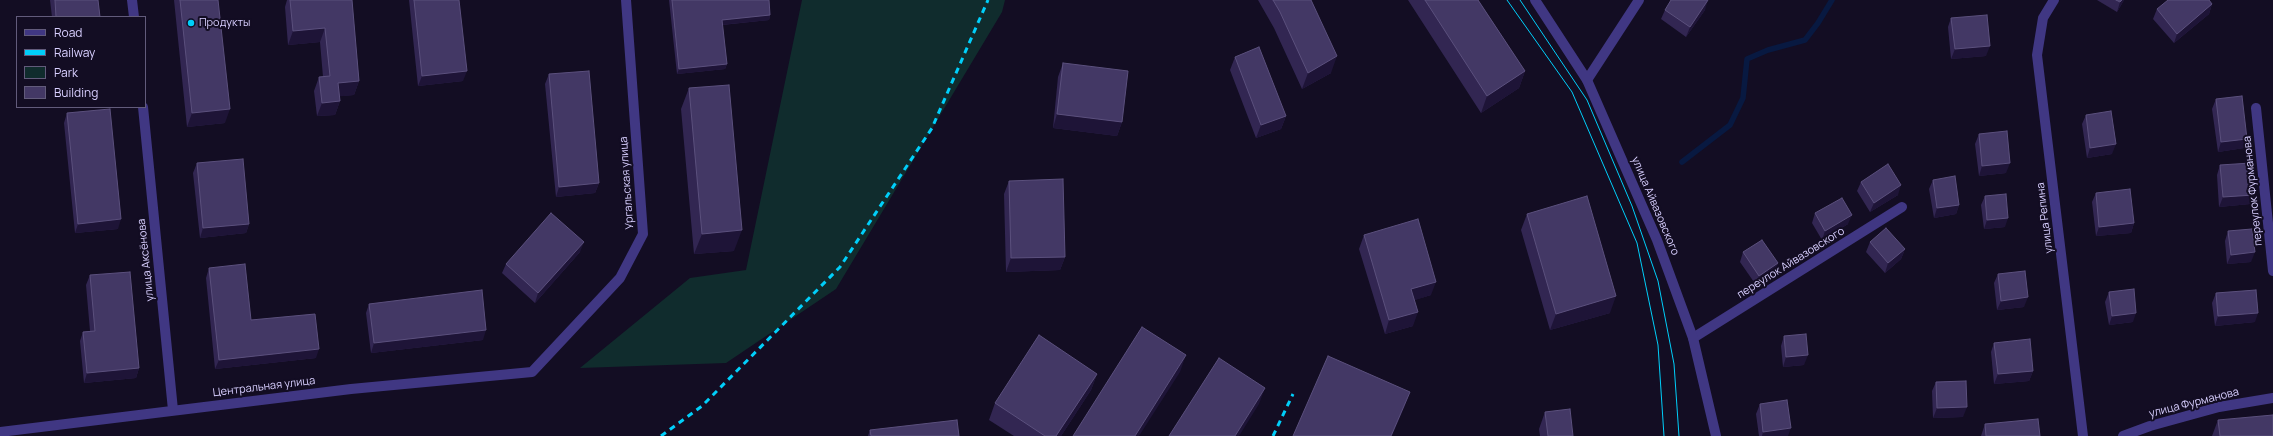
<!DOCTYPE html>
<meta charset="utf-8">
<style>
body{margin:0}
#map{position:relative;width:2273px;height:436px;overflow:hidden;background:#130d23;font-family:Manrope,sans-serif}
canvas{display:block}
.legend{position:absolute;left:16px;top:16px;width:130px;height:92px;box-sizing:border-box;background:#130d23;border:1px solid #625b7b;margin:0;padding:5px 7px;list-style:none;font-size:12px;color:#d8cfff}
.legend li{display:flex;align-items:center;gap:8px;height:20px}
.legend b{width:20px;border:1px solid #625b7b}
</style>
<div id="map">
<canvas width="2273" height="436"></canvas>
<ul class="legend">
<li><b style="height:5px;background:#403783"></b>Road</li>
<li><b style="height:5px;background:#00cffa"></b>Railway</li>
<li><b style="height:11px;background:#102c2d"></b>Park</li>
<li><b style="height:11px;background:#433865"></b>Building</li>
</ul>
</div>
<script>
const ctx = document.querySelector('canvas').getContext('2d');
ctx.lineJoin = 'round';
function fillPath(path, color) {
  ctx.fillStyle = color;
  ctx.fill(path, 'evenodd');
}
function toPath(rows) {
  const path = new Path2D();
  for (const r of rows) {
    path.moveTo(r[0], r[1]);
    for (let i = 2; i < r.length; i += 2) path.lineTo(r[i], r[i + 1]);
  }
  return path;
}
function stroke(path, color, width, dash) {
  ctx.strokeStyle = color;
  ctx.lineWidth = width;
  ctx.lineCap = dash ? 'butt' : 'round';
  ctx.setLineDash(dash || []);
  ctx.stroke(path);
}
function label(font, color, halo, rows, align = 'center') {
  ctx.font = font + ' Manrope,sans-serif';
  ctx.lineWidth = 4;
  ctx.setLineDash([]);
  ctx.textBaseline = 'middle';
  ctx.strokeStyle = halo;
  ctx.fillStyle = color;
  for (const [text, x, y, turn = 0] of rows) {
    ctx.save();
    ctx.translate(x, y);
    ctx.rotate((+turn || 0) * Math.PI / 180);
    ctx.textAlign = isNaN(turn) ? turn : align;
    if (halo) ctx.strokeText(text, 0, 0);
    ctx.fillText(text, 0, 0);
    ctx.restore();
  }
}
fillPath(toPath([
 [802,0,1005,0,1002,12,836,289,726,363,580,368,690,278,746,270]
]), '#102c2d');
stroke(toPath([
 [1682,162,1730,125,1743,98,1747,59,1768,50,1805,40,1818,23,1832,0]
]), '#081941', 5.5);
stroke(toPath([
 [132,0,134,17],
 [2054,0,2043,18,2037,55,2083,436],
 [1587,80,1639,0],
 [143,107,173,410],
 [2256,108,2273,271],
 [1693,338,1902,207],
 [0,432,351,389,532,372,620,278,643,234,626,0],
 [2123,436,2150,426,2219,407,2273,398]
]), '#403783', 10);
stroke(toPath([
 [1535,0,1587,80,1657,240,1693,338,1716,436]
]), '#403783', 10);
stroke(toPath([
 [1507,0,1572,92,1637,243,1658,345,1664,436],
 [1520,0,1587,100,1632,206,1658,281,1674,364,1679,436]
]), '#00cffa', 1);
stroke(toPath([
 [661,436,702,406,840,267,932,128,988,0],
 [1273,436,1293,394]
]), '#00cffa', 3, [6, 5]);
fillPath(toPath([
 [50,0,98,0,100,17,52,17],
 [174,0,218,0,225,123,187,127],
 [287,0,352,0,359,81,354,95,340,96,340,101,335,115,317,116,314,91,319,77,323,77,320,42,288,45,285,7],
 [409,0,459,0,463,81,418,86],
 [669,0,769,0,770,15,769,20,722,25,727,64,725,69,677,74],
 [1258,0,1311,0,1331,73,1302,89,1274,28],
 [1408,0,1478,0,1525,71,1519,88,1481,113],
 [2097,0,2124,0,2117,12],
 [2212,4,2209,14,2174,43,2153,19,2157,9],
 [1665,10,1705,10,1686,37,1661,19],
 [1951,18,1986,56,1951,59,1948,27],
 [1235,57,1286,116,1281,129,1256,138,1230,70],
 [1063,63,1122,122,1117,136,1053,128,1058,77],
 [549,74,599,183,595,193,556,197,545,84],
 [689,88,734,251,694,254,681,109],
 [2216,99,2244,148,2218,152,2212,109],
 [67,113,118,229,75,233,64,123],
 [2086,115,2112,154,2087,158,2082,124],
 [1979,134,2006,173,1979,176,1975,144],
 [197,163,249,224,246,233,200,238,193,173],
 [2220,165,2254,195,2250,204,2219,207,2217,175],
 [1933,180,1959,205,1956,214,1934,218,1929,189],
 [1009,181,1065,257,1060,270,1006,272,1004,194],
 [1861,182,1898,195,1870,212,1857,191],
 [2096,193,2134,223,2131,233,2096,236,2092,202],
 [1985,196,2005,227,1984,229,1981,205],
 [1815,213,1848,224,1822,240,1812,223],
 [1527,214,1610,313,1550,330,1521,230],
 [2228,231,2251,262,2227,264,2225,241],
 [1364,235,1431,295,1414,300,1413,326,1385,334,1359,249],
 [1870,242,1905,249,1901,259,1885,273,1866,252],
 [580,252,535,303,502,273,506,264],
 [1743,252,1778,263,1774,273,1756,285,1740,262],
 [209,268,251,320,316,358,215,369,206,278],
 [1998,274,2024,307,1997,310,1994,283],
 [90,275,139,368,136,378,84,383,80,341,83,332,90,331,86,285],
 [2109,292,2133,322,2109,325,2105,302],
 [2216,293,2255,322,2215,326,2212,303],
 [369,304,483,340,371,353,366,313],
 [1784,336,1804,365,1783,367,1781,346],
 [1994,343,2033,371,2029,381,1994,384,1991,352],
 [1097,374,1091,390,1061,436,1014,436,989,420,995,403],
 [1936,382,1963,417,1933,418,1932,391],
 [1760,404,1788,436,1759,436,1756,414],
 [1545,412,1573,436,1540,436,1539,429],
 [2218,420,2273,436,2212,436],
 [1985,424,2040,436,1981,436],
 [870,430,959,436,868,436]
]), '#322652');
fillPath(toPath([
 [1708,0,1705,10,1686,37,1690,27],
 [2122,0,2124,0,2117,12,2120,2],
 [2212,4,2209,14,2174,43,2177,34],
 [770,15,769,20,720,25,722,20],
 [325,28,320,42,288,45,293,31],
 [1990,46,1986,56,1951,59,1955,49],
 [1337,56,1331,73,1302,89,1308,73],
 [727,64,725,69,677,74,679,69],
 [467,71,463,81,418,86,422,76],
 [1525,71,1519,88,1481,113,1487,96],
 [359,81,354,95,333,97,338,83],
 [340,101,335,115,317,116,322,103],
 [230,109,225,123,187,127,192,113],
 [1057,114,1122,122,1117,136,1053,128],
 [1286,116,1281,129,1256,138,1261,125],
 [2247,139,2244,148,2218,152,2221,142],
 [2116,144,2112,154,2087,158,2090,148],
 [2010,163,2006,173,1979,176,1982,166],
 [599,183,595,193,556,197,559,187],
 [1901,185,1898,195,1870,212,1874,203],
 [2254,195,2250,204,2219,207,2223,197],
 [1959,205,1956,214,1934,218,1937,208],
 [1852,215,1848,224,1822,240,1825,231],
 [2008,218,2005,227,1984,229,1987,220],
 [121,219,118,229,75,233,78,224],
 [2134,223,2131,233,2096,236,2099,227],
 [249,224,246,233,200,238,203,228],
 [742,230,734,251,694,254,702,234],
 [584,242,580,252,535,303,538,293],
 [1905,249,1901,259,1885,273,1888,263],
 [2255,252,2251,262,2227,264,2231,255],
 [1065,257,1060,270,1006,272,1011,258],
 [1778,263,1774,273,1756,285,1759,276],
 [1436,282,1431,295,1406,303,1411,289],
 [1616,296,1610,313,1550,330,1556,314],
 [2028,297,2024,307,1997,310,2001,301],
 [1418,312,1413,326,1385,334,1389,320],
 [2136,313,2133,322,2109,325,2112,316],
 [2258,313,2255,322,2215,326,2218,316],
 [486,330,483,340,371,353,374,343],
 [319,349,316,358,215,369,219,360],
 [1186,355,1180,372,1139,436,1135,436],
 [1808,355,1804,365,1783,367,1786,357],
 [139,368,136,378,84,383,87,373],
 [2033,371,2029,381,1994,384,1998,374],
 [1097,374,1091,390,1061,436,1056,436],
 [1265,388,1259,404,1239,436,1235,436],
 [1410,392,1404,408,1392,436,1391,436],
 [1967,407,1963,417,1933,418,1937,408],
 [1791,428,1788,436,1762,436,1763,432]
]), '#1e1437');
const building = toPath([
 [55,0,98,0,100,17,56,17,55,0],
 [180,0,218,0,230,109,192,113,180,0],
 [290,0,352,0,359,81,338,83,340,101,322,103,319,77,330,76,325,28,293,31,290,0],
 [414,0,459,0,467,71,422,76,414,0],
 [672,0,769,0,770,15,722,20,727,64,679,69,672,0],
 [1273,0,1311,0,1337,56,1308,73,1280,12,1273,0],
 [1425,0,1478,0,1525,71,1487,96,1425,0],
 [1671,0,1708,0,1690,27,1665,10,1671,0],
 [2116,0,2122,0,2120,2,2116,0],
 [2168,0,2209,0,2212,4,2177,34,2157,9,2168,0],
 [1987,15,1990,46,1955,49,1951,18,1987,15],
 [1259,47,1286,116,1261,125,1235,57,1259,47],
 [1063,63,1128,71,1122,122,1057,114,1063,63],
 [589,71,599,183,559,187,549,74,589,71],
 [729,85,742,230,702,234,689,88,729,85],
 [2242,96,2247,139,2221,142,2216,99,2242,96],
 [110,109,121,219,78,224,67,113,110,109],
 [2111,111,2116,144,2090,148,2086,115,2111,111],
 [2007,131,2010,163,1982,166,1979,134,2007,131],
 [243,159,249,224,203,228,197,163,243,159],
 [2251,163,2254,195,2223,197,2220,165,2251,163],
 [1888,164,1901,185,1874,203,1861,182,1888,164],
 [1955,176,1959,205,1937,208,1933,180,1955,176],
 [1063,179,1065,257,1011,258,1009,181,1063,179],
 [2130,189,2134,223,2099,227,2096,193,2130,189],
 [2006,194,2008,218,1987,220,1985,196,2006,194],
 [1587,196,1616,296,1556,314,1527,214,1587,196],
 [1842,198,1852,215,1825,231,1815,213,1842,198],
 [551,213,584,242,538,293,506,264,551,213],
 [1418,219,1436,282,1411,289,1418,312,1389,320,1364,235,1418,219],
 [1886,228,1905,249,1888,263,1870,242,1886,228],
 [2252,229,2255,252,2231,255,2228,231,2252,229],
 [1762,240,1778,263,1759,276,1743,252,1762,240],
 [245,264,251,320,315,314,319,349,219,360,209,268,245,264],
 [2025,271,2028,297,2001,301,1998,274,2025,271],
 [130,272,139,368,87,373,83,332,95,331,90,275,130,272],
 [2134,289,2136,313,2112,316,2109,292,2134,289],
 [482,290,486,330,374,343,369,304,482,290],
 [2256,290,2258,313,2218,316,2216,293,2256,290],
 [1142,327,1186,355,1135,436,1073,436,1142,327],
 [1806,334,1808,355,1786,357,1784,336,1806,334],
 [1039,335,1097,374,1056,436,1045,436,995,403,1039,335],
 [2030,339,2033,371,1998,374,1994,343,2030,339],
 [1328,356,1410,392,1391,436,1293,436,1328,356],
 [1219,358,1265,388,1235,436,1169,436,1219,358],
 [1966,381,1967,407,1937,408,1936,382,1966,381],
 [1787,400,1791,428,1763,432,1760,404,1787,400],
 [1570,409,1573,436,1548,436,1545,412,1570,409],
 [2273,415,2273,436,2220,436,2218,420,2273,415],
 [2038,419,2040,436,1986,436,1985,424,2038,419],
 [957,420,959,436,871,436,870,430,957,420]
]);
fillPath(building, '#433865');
stroke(building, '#5b507d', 1);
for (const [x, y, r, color] of [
 [191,23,4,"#00cffa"]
]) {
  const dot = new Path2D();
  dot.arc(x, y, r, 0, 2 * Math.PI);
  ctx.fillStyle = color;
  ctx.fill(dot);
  stroke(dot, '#130d23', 1.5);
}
label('11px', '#d8cfff', '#130d23', [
 ["Продукты",199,23]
], 'left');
label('11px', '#d8cfff', '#130d23', [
 ["Ургальская улица",627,183,-94],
 ["переулок Фурманова",2253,191,-96],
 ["улица Айвазовского",1655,206,67],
 ["улица Репина",2045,218,-97],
 ["улица Аксёнова",146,260,-96],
 ["переулок Айвазовского",1791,263,-32],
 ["Центральная улица",264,387,-7],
 ["улица Фурманова",2194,403,-14]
]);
</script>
